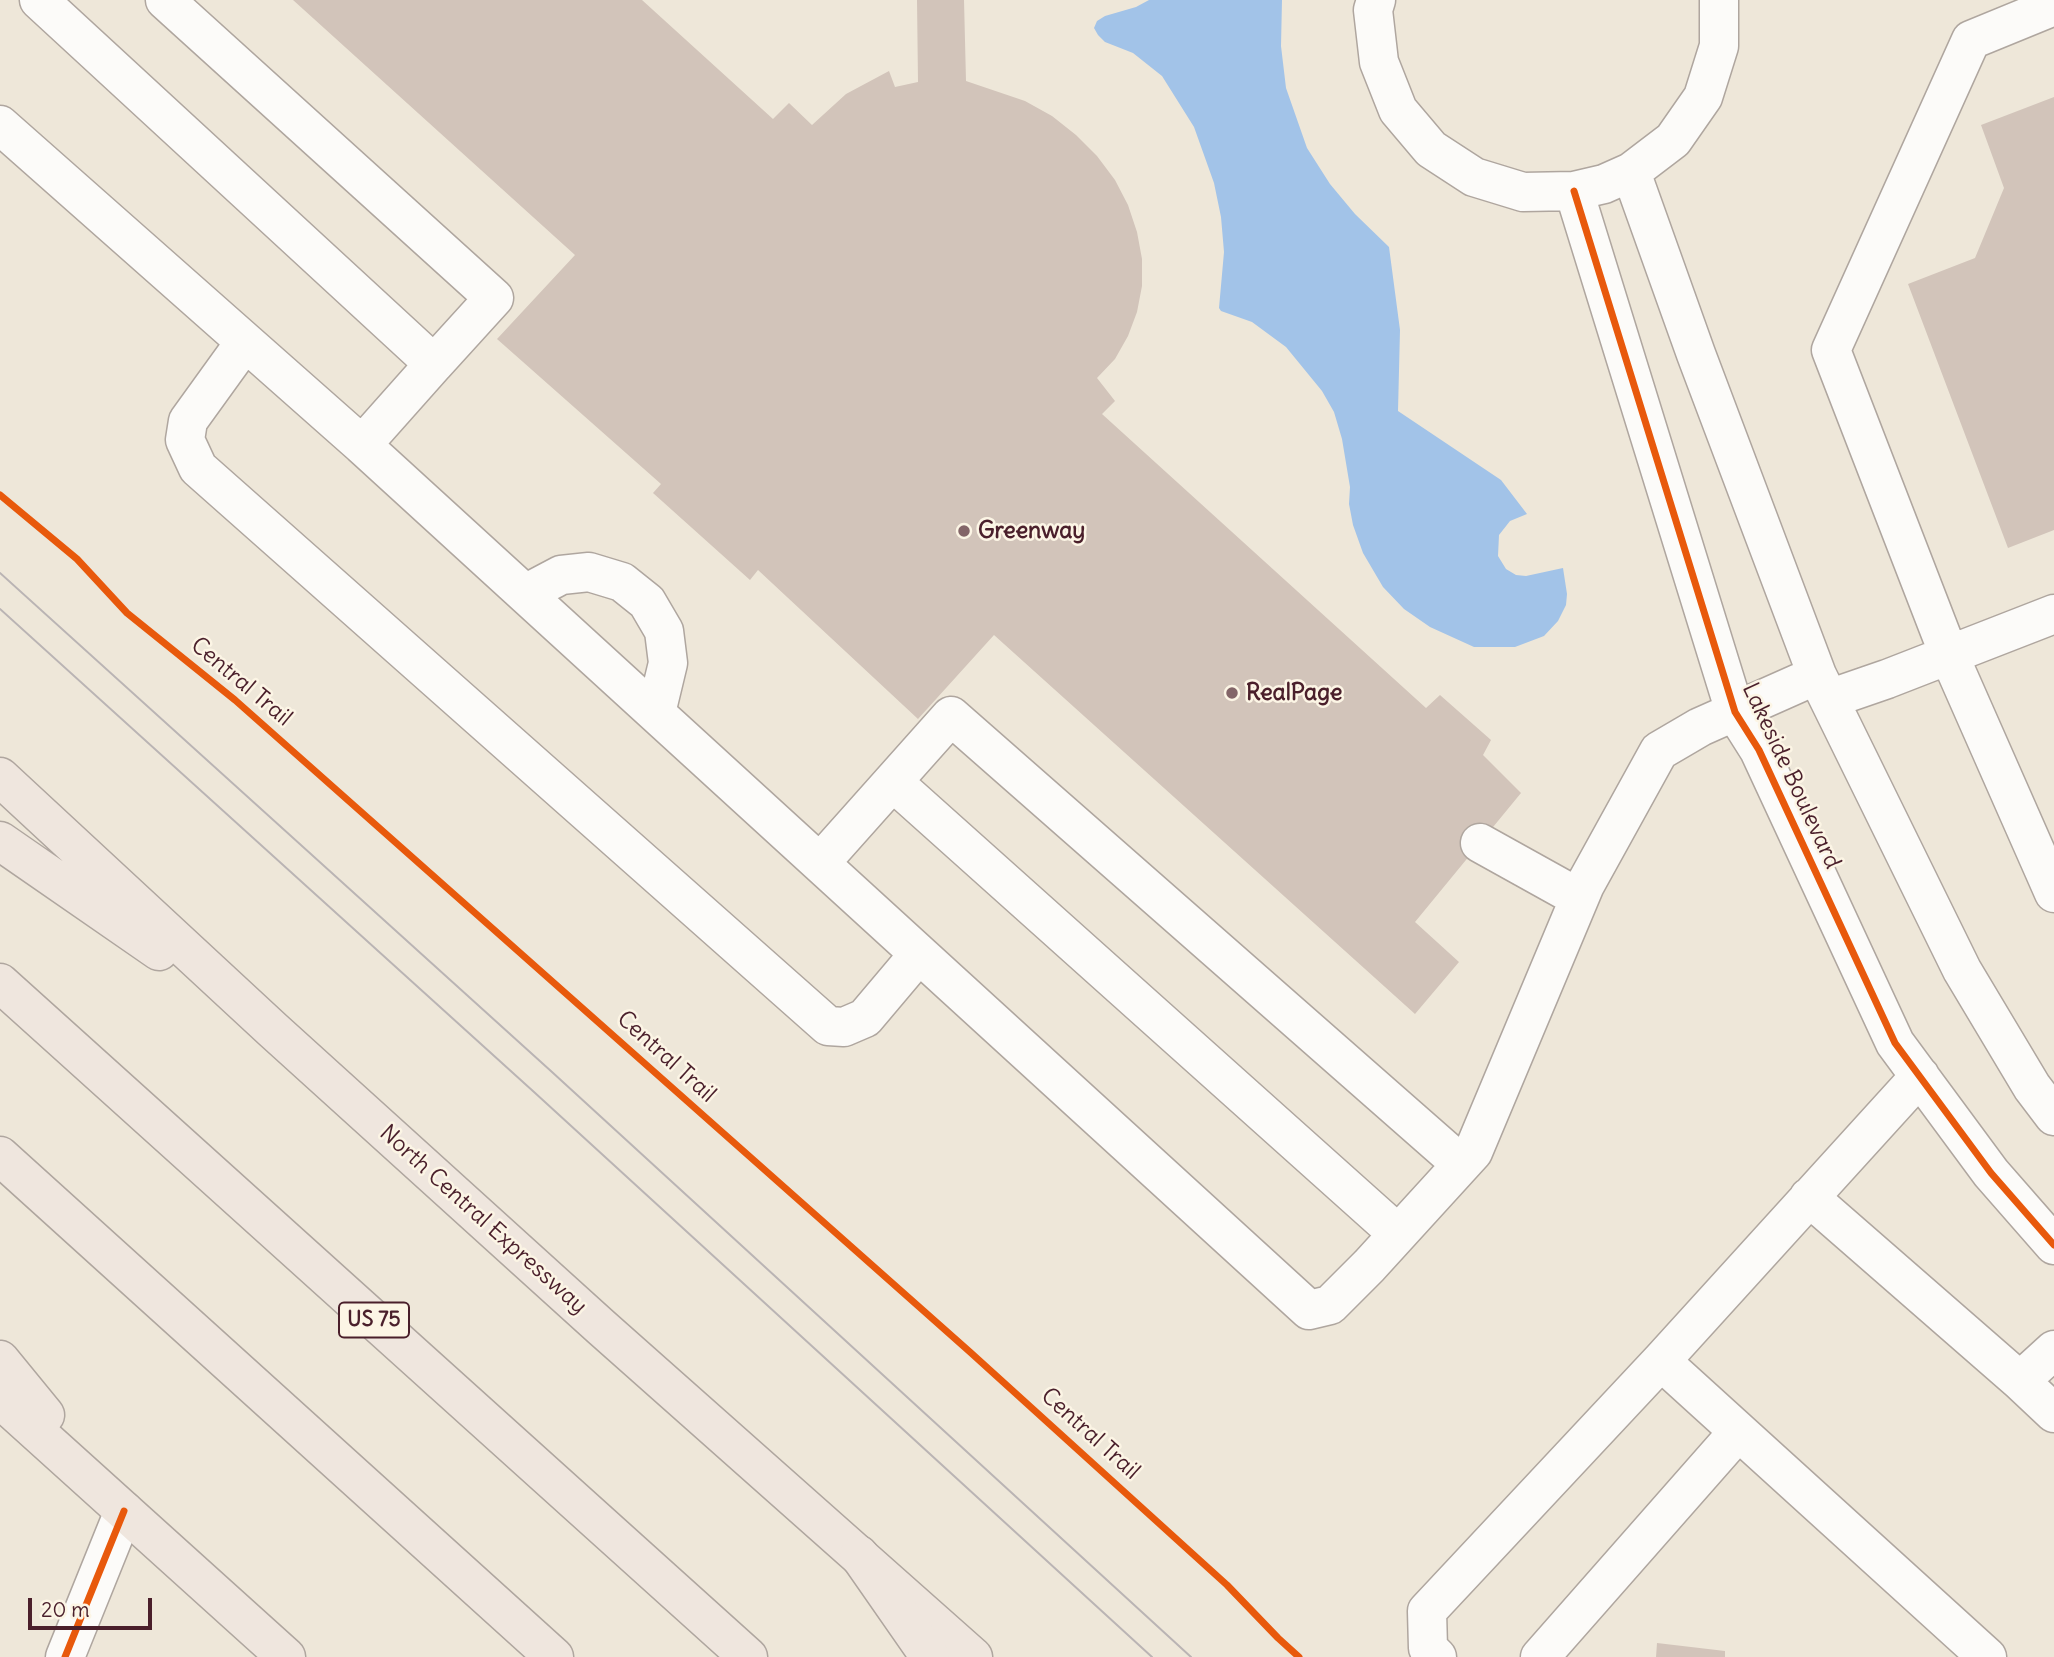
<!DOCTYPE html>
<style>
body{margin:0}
#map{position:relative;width:2054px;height:1657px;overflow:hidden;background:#eee7d9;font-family:Delius,sans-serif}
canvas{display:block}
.scale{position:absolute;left:28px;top:1598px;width:124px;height:32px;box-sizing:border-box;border:4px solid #4a1f2b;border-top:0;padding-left:9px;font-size:21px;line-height:24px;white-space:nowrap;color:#4a1f2b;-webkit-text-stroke:5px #fcf5e5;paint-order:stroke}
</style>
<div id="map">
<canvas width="2054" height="1657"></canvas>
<div class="scale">20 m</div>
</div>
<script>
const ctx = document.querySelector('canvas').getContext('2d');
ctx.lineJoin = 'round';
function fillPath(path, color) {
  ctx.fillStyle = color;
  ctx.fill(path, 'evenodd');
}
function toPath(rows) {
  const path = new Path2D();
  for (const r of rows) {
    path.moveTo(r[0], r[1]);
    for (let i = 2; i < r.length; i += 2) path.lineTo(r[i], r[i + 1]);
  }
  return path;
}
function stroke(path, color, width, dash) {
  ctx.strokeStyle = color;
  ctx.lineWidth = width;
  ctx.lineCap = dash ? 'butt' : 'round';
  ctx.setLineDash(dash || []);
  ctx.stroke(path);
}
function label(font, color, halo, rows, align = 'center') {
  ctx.font = font + ' Delius,sans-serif';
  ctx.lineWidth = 5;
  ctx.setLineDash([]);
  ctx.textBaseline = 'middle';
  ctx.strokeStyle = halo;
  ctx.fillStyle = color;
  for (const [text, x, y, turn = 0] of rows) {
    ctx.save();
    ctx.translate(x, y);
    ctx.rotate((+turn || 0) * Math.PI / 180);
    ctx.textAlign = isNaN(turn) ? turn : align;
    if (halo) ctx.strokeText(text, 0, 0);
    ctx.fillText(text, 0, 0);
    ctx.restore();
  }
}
fillPath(toPath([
 [1149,0,1282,0,1281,46,1286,88,1307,148,1330,184,1355,214,1389,247,1400,330,1398,411,1501,480,1527,514,1510,521,1499,535,1498,556,1506,569,1516,575,1526,576,1563,568,1567,594,1566,605,1558,621,1544,636,1515,647,1474,647,1430,627,1404,609,1383,587,1363,553,1353,525,1349,504,1350,487,1342,439,1334,412,1322,391,1286,347,1252,322,1221,311,1219,308,1224,252,1221,217,1214,183,1194,127,1162,76,1133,53,1105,42,1098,35,1094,28,1097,21,1105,16,1136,7]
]), '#a2c3e8');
fillPath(toPath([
 [293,0,642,0,773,119,789,103,812,125,846,94,889,71,895,87,918,82,917,0,964,0,966,81,1025,101,1052,116,1076,135,1097,156,1115,180,1128,205,1137,232,1142,259,1142,286,1137,312,1128,336,1115,359,1097,378,1115,401,1102,414,1426,708,1440,695,1491,740,1483,755,1521,793,1415,922,1459,962,1415,1014,994,635,918,719,758,570,750,580,653,493,661,484,497,339,575,255],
 [2054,97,2054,530,2008,548,1908,284,1975,258,2004,188,1981,125],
 [1657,1643,1725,1651,1725,1657,1656,1657]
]), '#d2c4ba');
const minor = toPath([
 [39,0,434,364,362,445,1309,1310,1330,1305,1369,1266,1473,1152,1585,885,1659,751,1700,727,1817,675],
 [165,0,494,298,434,364],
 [1376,0,1373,10,1379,62,1398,110,1431,149,1474,177,1523,192,1574,191,1604,184,1631,172,1673,140,1703,97,1719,46,1719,0],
 [2054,6,1971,40,1831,350,1949,655,2054,893],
 [0,125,362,445],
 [1631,172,1696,354,1817,675,1962,970,2032,1087,2054,1116],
 [1574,191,1735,712,1759,750,1895,1043,1991,1173,2054,1245],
 [245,342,188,421,185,440,198,468,828,1026,844,1027,865,1018,919,954],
 [525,594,561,575,589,572,622,582,647,602,664,631,668,663,656,713],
 [1829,699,1887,679,2054,614],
 [893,782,1398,1234],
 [1480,843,1579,898],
 [820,863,951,716,1461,1164],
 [1920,1076,1661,1361,1987,1657],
 [1809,1197,2020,1381],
 [2054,1350,2020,1381,2054,1413],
 [65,1657,124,1511],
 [1437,1657,1428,1648,1427,1611,1661,1361],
 [1540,1657,1738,1432]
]);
const major = toPath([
 [0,777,273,1030,601,1327,973,1657],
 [0,841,159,951],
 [0,1360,45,1415],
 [0,1399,286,1657]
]);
const highway = toPath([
 [0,983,748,1657],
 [0,1156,554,1657],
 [859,1555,930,1657]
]);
stroke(minor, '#afa69f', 41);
stroke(major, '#afa69f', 41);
stroke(highway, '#afa69f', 41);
stroke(minor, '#fcfbf9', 38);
stroke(major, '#efe6de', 38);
stroke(highway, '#efe6de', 38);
stroke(toPath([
 [0,573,552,1072,1191,1657],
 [0,609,534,1092,1152,1657]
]), '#bab4b4', 2);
stroke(toPath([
 [1574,191,1735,712,1759,750,1895,1043,1991,1173,2054,1245],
 [0,495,77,559,127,613,235,700,970,1352,1227,1585,1278,1638,1299,1657],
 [65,1657,124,1511]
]), '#e8590c', 7);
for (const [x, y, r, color] of [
 [964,531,7,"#836568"],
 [1232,693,7,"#836568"]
]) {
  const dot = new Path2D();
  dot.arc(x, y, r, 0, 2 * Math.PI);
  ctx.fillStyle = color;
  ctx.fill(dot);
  stroke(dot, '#fcf5e5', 2.5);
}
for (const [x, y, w] of [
 [374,1320,70]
]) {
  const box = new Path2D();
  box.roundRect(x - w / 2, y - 17.5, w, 35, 5);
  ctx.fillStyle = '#fcf5e5';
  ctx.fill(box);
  stroke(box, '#4a1f2b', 2);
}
label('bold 21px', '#4a1f2b', null, [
 ["US 75",374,1320]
]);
label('bold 23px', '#4a1f2b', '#fcf5e5', [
 ["Greenway",978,531],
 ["RealPage",1246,693]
], 'left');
label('23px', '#4a1f2b', '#fcf5e5', [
 ["Central Trail",241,682,40],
 ["Lakeside Boulevard",1791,776,65],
 ["Central Trail",666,1057,42],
 ["North Central Expressway",483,1220,42],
 ["Central Trail",1090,1434,42]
]);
</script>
